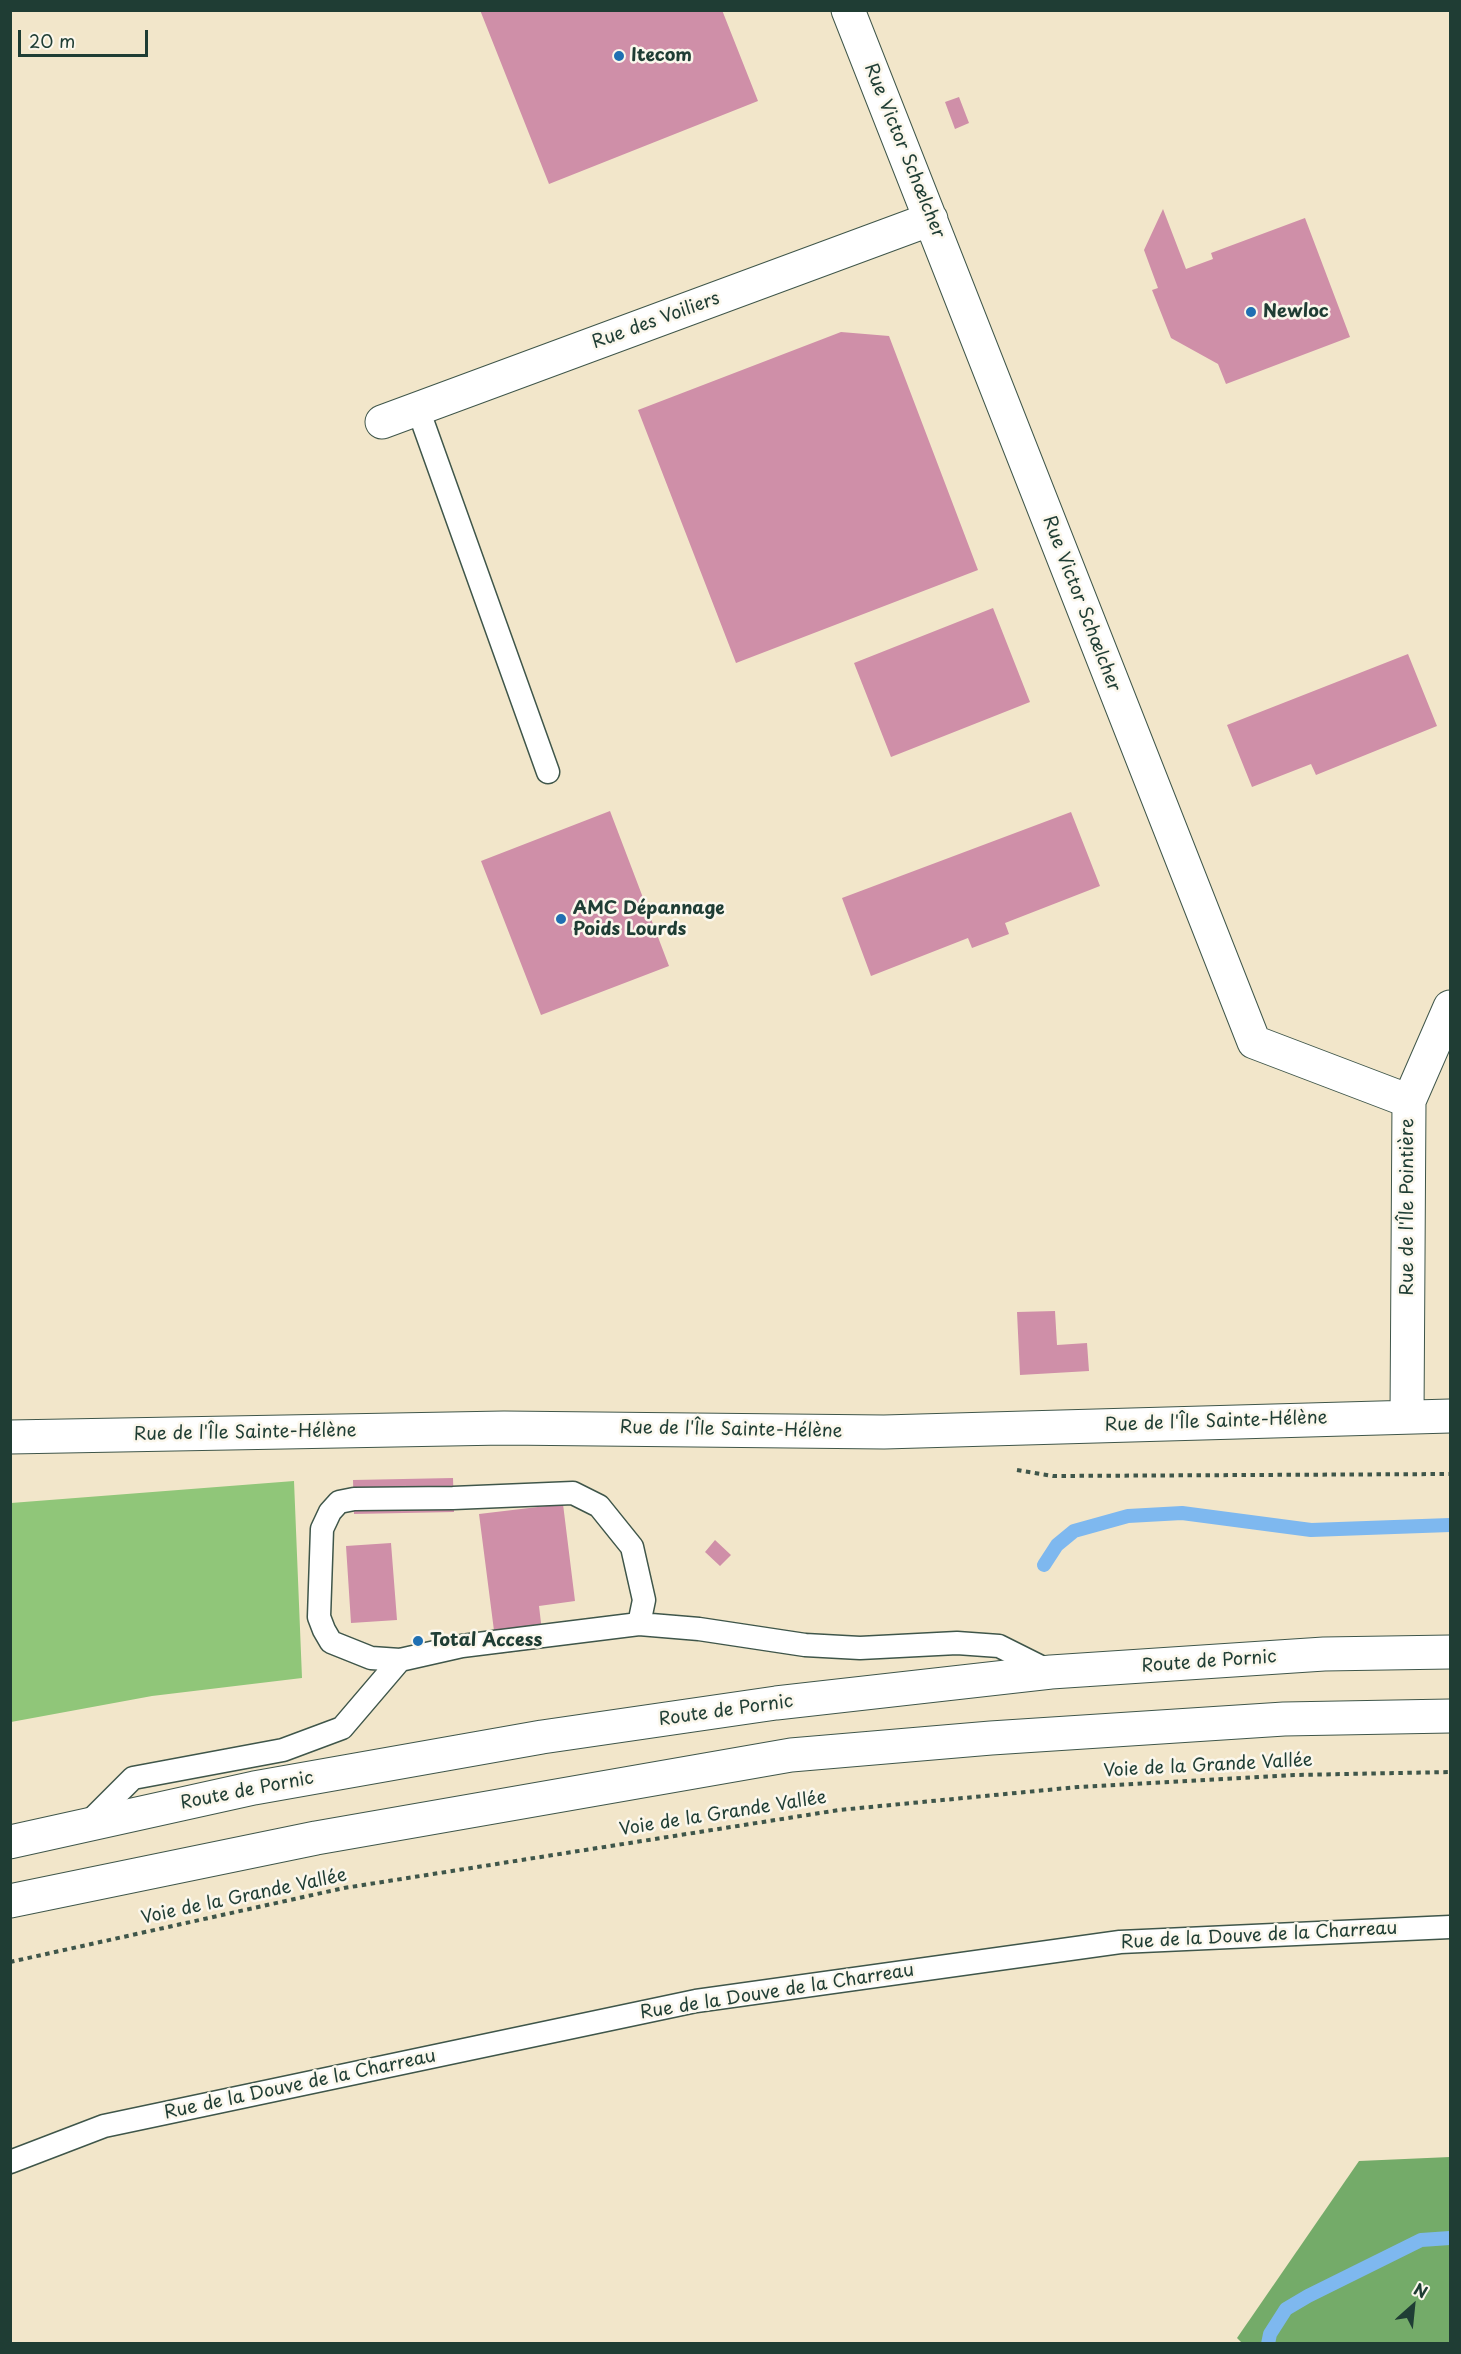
<!DOCTYPE html>
<meta charset="utf-8">
<style>
body{margin:0}
#map{position:relative;width:1461px;height:2354px;overflow:hidden;background:#f2e6ca;font-family:"Playpen Sans",sans-serif}
canvas{display:block}
.frame{position:absolute;inset:0;border:12px solid #1f3d34;pointer-events:none}
.north{position:absolute;left:1383px;top:2276px;width:60px;height:60px;-webkit-text-stroke:4px #fbf7ec;paint-order:stroke;rotate:27deg;font-size:16px;font-weight:700;line-height:24px;text-align:center;color:#1f3d34}
.north::after{content:'';display:block;margin:auto;width:21px;height:27px;background:#1f3d34;clip-path:polygon(50% 0,100% 100%,50% 72%,0 100%)}
.scale{position:absolute;left:18px;top:30px;width:130px;height:27px;box-sizing:border-box;border:3px solid #1f3d34;border-top:0;padding-left:8px;font-size:18px;line-height:21px;white-space:nowrap;color:#1f3d34;-webkit-text-stroke:4px #fbf7ec;paint-order:stroke}
</style>
<div id="map">
<canvas width="1461" height="2354"></canvas>
<div class="frame"></div>
<div class="north">N</div>
<div class="scale">20 m</div>
</div>
<script>
const ctx = document.querySelector('canvas').getContext('2d');
ctx.lineJoin = 'round';
function fillPath(path, color) {
  ctx.fillStyle = color;
  ctx.fill(path, 'evenodd');
}
function toPath(rows) {
  const path = new Path2D();
  for (const r of rows) {
    path.moveTo(r[0], r[1]);
    for (let i = 2; i < r.length; i += 2) path.lineTo(r[i], r[i + 1]);
  }
  return path;
}
function stroke(path, color, width, dash) {
  ctx.strokeStyle = color;
  ctx.lineWidth = width;
  ctx.lineCap = dash ? 'butt' : 'round';
  ctx.setLineDash(dash || []);
  ctx.stroke(path);
}
function label(font, color, halo, rows, align = 'center') {
  ctx.font = font + ' "Playpen Sans",sans-serif';
  ctx.lineWidth = 5;
  ctx.setLineDash([]);
  ctx.textBaseline = 'middle';
  ctx.strokeStyle = halo;
  ctx.fillStyle = color;
  for (const [text, x, y, turn = 0] of rows) {
    ctx.save();
    ctx.translate(x, y);
    ctx.rotate((+turn || 0) * Math.PI / 180);
    ctx.textAlign = isNaN(turn) ? turn : align;
    if (halo) ctx.strokeText(text, 0, 0);
    ctx.fillText(text, 0, 0);
    ctx.restore();
  }
}
fillPath(toPath([
 [294,1481,302,1678,152,1696,11,1722,11,1503]
]), '#90c679');
fillPath(toPath([
 [1450,2157,1450,2343,1243,2344,1237,2338,1359,2161]
]), '#74ab69');
stroke(toPath([
 [1044,1565,1057,1545,1074,1531,1128,1516,1182,1513,1311,1530,1450,1525],
 [1268,2344,1270,2334,1286,2309,1308,2296,1421,2240,1450,2238]
]), '#7eb8ef', 14);
fillPath(toPath([
 [480,10,722,10,758,101,549,184],
 [959,97,969,123,955,129,945,102],
 [1163,209,1186,269,1213,259,1211,253,1305,218,1350,337,1226,384,1218,364,1171,338,1152,290,1158,288,1144,250],
 [841,332,889,336,978,570,736,663,638,410],
 [993,608,1030,702,891,757,854,663],
 [1408,654,1437,726,1316,775,1311,764,1252,787,1227,725],
 [610,811,669,966,541,1015,481,861],
 [1071,812,1100,886,1005,923,1009,934,972,948,968,938,871,976,842,898],
 [1055,1311,1057,1345,1087,1343,1089,1371,1020,1375,1017,1312],
 [453,1478,454,1512,354,1514,353,1480],
 [563,1504,575,1601,539,1606,544,1648,497,1654,479,1514],
 [715,1540,731,1555,720,1566,705,1552],
 [391,1543,397,1620,351,1623,346,1546]
]), '#cf8fa8');
const lane = toPath([
 [418,409,548,772],
 [639,1624,644,1600,632,1547,599,1506,573,1493,453,1498,354,1499,339,1502,330,1512,322,1529,319,1617,324,1630,331,1642,371,1658,400,1660,462,1646,639,1624,699,1629,805,1645,860,1648,957,1643,999,1646,1049,1671],
 [87,1824,133,1778,283,1750,342,1728,400,1660],
 [10,2162,104,2126,696,2001,1120,1942,1450,1927]
]);
const street = toPath([
 [848,10,1254,1042,1409,1101],
 [382,422,931,219],
 [1407,1416,1409,1101,1450,1007],
 [10,1437,504,1428,884,1432,1450,1416]
]);
const highway = toPath([
 [10,1842,254,1788,542,1737,776,1703,1051,1672,1324,1654,1450,1652],
 [10,1901,316,1838,791,1755,991,1738,1284,1719,1450,1716]
]);
stroke(lane, '#3f564a', 25);
stroke(street, '#3f564a', 35);
stroke(highway, '#3f564a', 35);
stroke(toPath([
 [1017,1470,1053,1476,1450,1474],
 [10,1962,344,1888,839,1810,1078,1787,1294,1775,1450,1772]
]), '#3f564a', 4, [4.5, 4.5]);
stroke(lane, '#fff', 22);
stroke(street, '#fff', 33);
stroke(highway, '#fff', 33);
for (const [x, y, r, color] of [
 [619,56,6,"#1f6fb2"],
 [1251,312,6,"#1f6fb2"],
 [561,919,6,"#1f6fb2"],
 [418,1641,6,"#1f6fb2"]
]) {
  const dot = new Path2D();
  dot.arc(x, y, r, 0, 2 * Math.PI);
  ctx.fillStyle = color;
  ctx.fill(dot);
  stroke(dot, '#fbf7ec', 2);
}
label('bold 18px', '#1f3d34', '#fbf7ec', [
 ["Itecom",631,56],
 ["Newloc",1263,312],
 ["AMC Dépannage",573,909],
 ["Poids Lourds",573,930],
 ["Total Access",430,1641]
], 'left');
label('18px', '#1f3d34', '#fbf7ec', [
 ["Rue Victor Schœlcher",904,151,68],
 ["Rue des Voiliers",656,321,-20],
 ["Rue Victor Schœlcher",1081,604,69],
 ["Rue de l'Île Pointière",1408,1207,-90],
 ["Rue de l'Île Sainte-Hélène",1216,1422,-2],
 ["Rue de l'Île Sainte-Hélène",731,1430,1],
 ["Rue de l'Île Sainte-Hélène",245,1433,-1],
 ["Route de Pornic",1209,1662,-4],
 ["Route de Pornic",726,1711,-8],
 ["Voie de la Grande Vallée",1208,1766,-3],
 ["Route de Pornic",247,1791,-11],
 ["Voie de la Grande Vallée",723,1814,-9],
 ["Voie de la Grande Vallée",244,1897,-12],
 ["Rue de la Douve de la Charreau",1259,1936,-3],
 ["Rue de la Douve de la Charreau",777,1992,-9],
 ["Rue de la Douve de la Charreau",300,2085,-12]
]);
</script>
